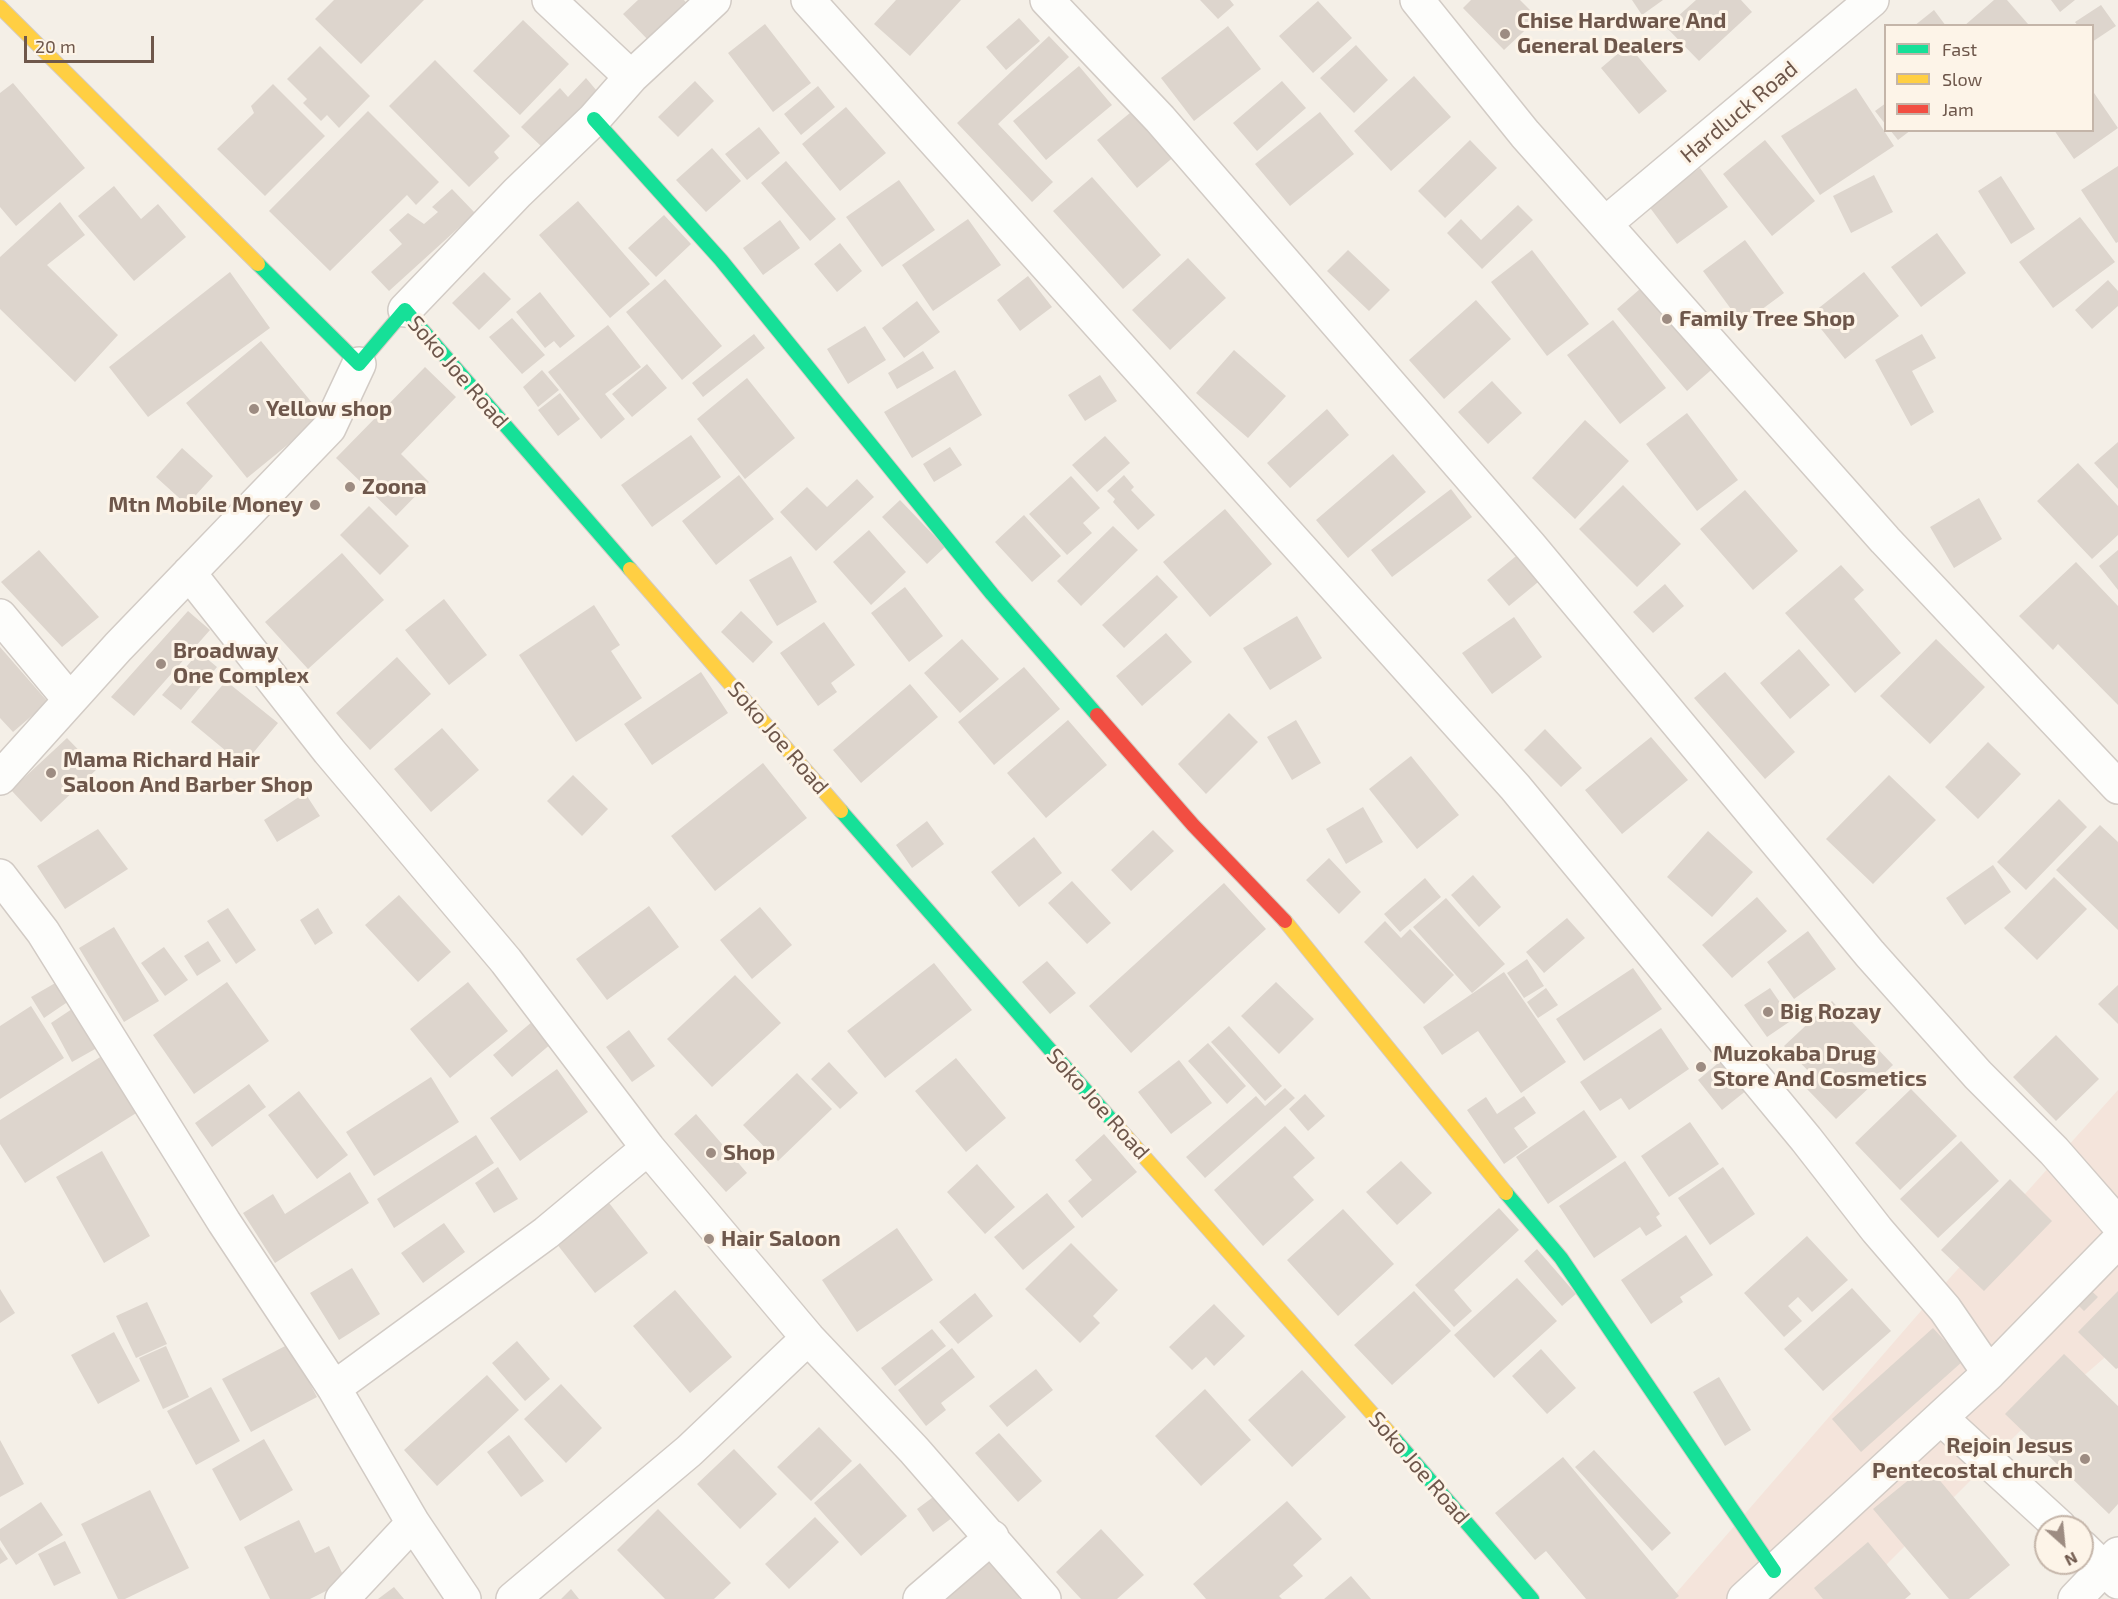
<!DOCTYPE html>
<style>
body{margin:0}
#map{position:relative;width:2118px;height:1599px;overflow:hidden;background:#f4efe7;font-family:"Exo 2",sans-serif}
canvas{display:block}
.legend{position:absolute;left:1884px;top:24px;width:210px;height:108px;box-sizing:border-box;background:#fdf4e8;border:2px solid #c4b5a9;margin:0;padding:8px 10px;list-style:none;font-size:18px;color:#6e574b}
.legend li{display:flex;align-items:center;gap:12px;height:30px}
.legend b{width:30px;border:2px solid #c4b5a9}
.north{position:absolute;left:2034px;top:1515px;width:60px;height:60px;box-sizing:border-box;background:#fdf4e8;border:2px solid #c4b5a9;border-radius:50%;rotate:153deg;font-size:16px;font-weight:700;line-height:24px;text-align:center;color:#6e574b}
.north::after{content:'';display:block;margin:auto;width:21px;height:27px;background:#9d8c82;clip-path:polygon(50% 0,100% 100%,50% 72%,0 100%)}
.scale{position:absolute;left:24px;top:36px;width:130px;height:27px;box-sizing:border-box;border:3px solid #6e574b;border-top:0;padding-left:8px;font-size:18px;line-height:21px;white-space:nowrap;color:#6e574b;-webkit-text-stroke:4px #fdf4e8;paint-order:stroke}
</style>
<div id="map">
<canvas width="2118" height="1599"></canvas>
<ul class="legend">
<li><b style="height:8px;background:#16e098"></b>Fast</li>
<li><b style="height:8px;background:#ffcf43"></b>Slow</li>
<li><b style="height:8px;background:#f24e42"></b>Jam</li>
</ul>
<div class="north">N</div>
<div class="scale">20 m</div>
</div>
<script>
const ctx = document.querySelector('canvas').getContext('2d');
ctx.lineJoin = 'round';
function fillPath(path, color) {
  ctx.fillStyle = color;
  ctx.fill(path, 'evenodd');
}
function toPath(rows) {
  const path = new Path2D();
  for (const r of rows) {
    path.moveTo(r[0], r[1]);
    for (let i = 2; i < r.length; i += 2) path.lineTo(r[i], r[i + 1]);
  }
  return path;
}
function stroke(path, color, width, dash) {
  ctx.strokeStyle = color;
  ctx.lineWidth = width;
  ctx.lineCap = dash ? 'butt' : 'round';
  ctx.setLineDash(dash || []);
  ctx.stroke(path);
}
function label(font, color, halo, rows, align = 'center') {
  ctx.font = font + ' "Exo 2",sans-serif';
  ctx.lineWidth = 6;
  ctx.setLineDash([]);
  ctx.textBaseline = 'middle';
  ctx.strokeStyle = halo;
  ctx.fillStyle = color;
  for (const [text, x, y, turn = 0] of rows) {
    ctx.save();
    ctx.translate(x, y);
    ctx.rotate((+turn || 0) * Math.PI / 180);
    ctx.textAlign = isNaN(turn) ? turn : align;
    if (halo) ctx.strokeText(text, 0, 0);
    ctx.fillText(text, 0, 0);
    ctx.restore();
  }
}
fillPath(toPath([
 [2118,1090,2118,1346,2019,1432,1852,1599,1671,1599,1940,1289]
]), '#f4e4db');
fillPath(toPath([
 [334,0,424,0,361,64,315,19],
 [638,0,684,0,689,6,650,42,623,14],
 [896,0,961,0,910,56,874,24],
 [1200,0,1230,0,1234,5,1218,19],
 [1471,0,1520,0,1538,18,1504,50,1463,8],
 [1632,0,1663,0,1642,15],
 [1696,0,1741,0,1752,12,1699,61,1666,27],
 [1994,0,2007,0,2028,24,1964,26],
 [2051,0,2075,0,2060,12],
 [1318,1,1352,38,1313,73,1279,36],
 [2101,5,2116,26,2092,42,2092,26,2078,26,2075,22],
 [1934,10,1946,26,1914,26],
 [1019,18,1040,41,1006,70,986,47],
 [523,20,569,64,520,115,473,71],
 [765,24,811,83,773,112,728,53],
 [1228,26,1261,69,1194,121,1161,78],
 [1049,36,1069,57,998,124,1053,182,1032,202,957,123],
 [1356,45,1388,80,1354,113,1320,78],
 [1628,45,1667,91,1639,114,1601,68],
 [320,46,370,96,339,128,327,115,321,121,303,103,307,99,287,79],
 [435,60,510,136,494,152,499,158,469,187,389,106],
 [1079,66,1112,105,1046,160,1013,121],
 [1414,76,1451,117,1391,171,1354,131],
 [586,78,597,91,542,147,521,127,560,88,568,97],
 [695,81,714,101,678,137,658,117],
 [1282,81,1306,108,1257,151,1233,123],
 [13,83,85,168,16,226,0,207,0,93],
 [273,84,325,136,265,196,217,149,254,113,251,106],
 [818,86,835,107,801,135,784,114],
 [1856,88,1894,146,1820,195,1781,136],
 [2092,90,2118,128,2074,159,2054,130,2092,130],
 [1886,103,1886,125,1875,111],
 [846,107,886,153,840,191,802,144],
 [1136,108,1176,155,1137,188,1097,140],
 [368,111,439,182,416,205,407,195,330,271,269,211],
 [1320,112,1354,154,1290,206,1255,164],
 [759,127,780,153,747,180,725,154],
 [1890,130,1911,130,1898,140],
 [1470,140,1497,168,1445,218,1418,191],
 [1765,140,1815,201,1772,236,1723,174],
 [712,148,741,181,706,212,676,180],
 [786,161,836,219,810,241,761,183],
 [2118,166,2118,242,2116,243,2081,190],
 [1700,168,1728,207,1677,244,1648,205],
 [1874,175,1893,212,1851,233,1833,196],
 [2001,176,2035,229,2011,244,1978,191],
 [1092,177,1161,255,1123,289,1053,211],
 [899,180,935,230,882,267,846,217],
 [114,186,141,219,158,204,186,237,134,281,78,216],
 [452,189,475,213,389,291,371,272,402,244,389,230,408,213,424,224,438,212,432,207],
 [578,201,650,284,610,318,539,235],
 [60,202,85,235,47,265,118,335,75,382,0,309,0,257],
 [1518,205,1533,220,1482,269,1447,233,1461,219,1481,240],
 [664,215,691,244,656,277,628,248],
 [2080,217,2115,262,2053,308,2019,262],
 [968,219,1001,265,933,311,902,265],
 [780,220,800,248,763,275,743,248],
 [1937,233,1966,273,1921,307,1891,267],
 [1745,240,1784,293,1742,324,1703,271],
 [840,243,862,271,837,292,814,264],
 [1348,250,1390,290,1369,311,1327,271],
 [1532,250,1589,324,1547,356,1491,282],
 [1188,258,1226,298,1170,350,1132,310],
 [230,272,270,328,148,417,109,367],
 [484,272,511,299,479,330,452,303],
 [1864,272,1899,316,1845,359,1810,315],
 [1028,276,1052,307,1020,331,997,300],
 [665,279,722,346,682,380,626,312],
 [2108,280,2118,291,2118,306,2092,329,2075,310],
 [1648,282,1717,365,1687,391,1617,309],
 [540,292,575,336,560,348,554,341,545,348,516,312],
 [1476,300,1511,339,1444,399,1409,360],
 [917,301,940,332,904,358,882,328],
 [512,318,545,355,522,374,489,337],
 [1613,320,1666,388,1620,424,1567,355],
 [608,325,641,367,605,394,625,419,601,439,548,372],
 [865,326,886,360,848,384,827,349],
 [754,334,765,348,703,397,692,383],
 [1922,334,1936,358,1912,371,1934,412,1911,426,1875,360],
 [261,341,323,416,247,478,186,403],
 [1234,350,1286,396,1248,438,1196,393],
 [923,351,934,368,897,389,888,373],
 [647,364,667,388,632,417,612,394],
 [425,367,456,397,401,454,429,482,396,516,336,458],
 [542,370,559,390,538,407,523,387],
 [955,370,982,415,912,458,884,412],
 [1100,375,1117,401,1085,421,1068,395],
 [747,378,795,438,745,479,697,419],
 [1492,381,1522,413,1488,444,1458,412],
 [560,393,580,419,558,436,538,410],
 [1327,409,1349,435,1290,488,1267,463],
 [1687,413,1738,480,1697,511,1646,444],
 [1585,420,1629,461,1575,519,1532,478],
 [691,435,721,477,652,527,621,485],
 [1105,436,1130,463,1097,492,1072,465],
 [2118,442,2118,489,2094,463],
 [950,447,962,465,934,482,923,464],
 [182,448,213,476,187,505,156,477],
 [1393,454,1426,492,1348,558,1316,520],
 [2078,463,2118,506,2118,535,2092,559,2037,501],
 [739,475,774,519,716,565,682,521],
 [1124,475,1134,487,1131,490,1155,515,1138,530,1113,502,1115,499,1107,491],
 [1071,476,1100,508,1083,523,1092,533,1067,555,1029,514],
 [857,479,874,497,816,551,780,512,807,487,827,507],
 [1623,485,1681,544,1637,587,1579,529],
 [1451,489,1472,517,1392,577,1371,550],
 [1745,490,1798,551,1753,590,1700,529],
 [1979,498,2002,539,1954,568,1930,527],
 [900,500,945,547,927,564,882,517],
 [369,506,409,546,380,575,340,535],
 [1225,509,1272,564,1210,617,1163,562],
 [1024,515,1061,556,1032,582,995,542],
 [1113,526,1138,550,1081,606,1057,581],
 [869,530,906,572,871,605,833,562],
 [39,550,99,617,62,647,1,582],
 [2118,550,2118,590,2099,566],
 [1521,552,1543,578,1509,606,1487,580],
 [342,553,384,600,308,669,265,622],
 [791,556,817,602,777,626,749,580],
 [2076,562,2118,606,2118,705,2058,644,2053,650,2019,616],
 [1841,565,1864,590,1854,599,1901,653,1855,693,1785,613],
 [1157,575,1178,597,1124,648,1102,625],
 [1665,584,1684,606,1653,633,1633,612],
 [905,587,943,636,909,662,871,613],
 [444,599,487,655,449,685,405,630],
 [594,605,620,645,611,651,642,698,576,742,519,655],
 [188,611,210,630,134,716,111,697],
 [741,611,773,642,753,663,721,632],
 [1297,616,1322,658,1270,690,1243,648],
 [1514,617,1542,657,1492,694,1462,653],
 [824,622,855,665,831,683,837,692,818,706,780,653],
 [1166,633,1192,662,1142,706,1116,676],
 [962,639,999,679,960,713,924,673],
 [1936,639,1985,687,1930,744,1880,696],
 [0,647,48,702,13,732,0,718],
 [1799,649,1830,685,1790,719,1760,683],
 [199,652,217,667,181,710,162,695],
 [397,657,431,694,370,750,336,713],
 [1024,667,1060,709,994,765,958,722],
 [701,672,728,713,652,765,624,724],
 [1725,672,1795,752,1765,779,1694,698],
 [226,681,278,723,243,765,191,722],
 [910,684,938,717,861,783,833,750],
 [1229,713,1258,742,1206,794,1178,764],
 [1068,720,1107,765,1046,818,1007,773],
 [1296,720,1321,763,1292,780,1267,737],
 [442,728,479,770,431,812,394,769],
 [1545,729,1582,768,1561,787,1524,750],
 [1651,737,1688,780,1622,834,1585,790],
 [67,738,97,769,41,822,11,790],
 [1988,742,2021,774,1978,819,1945,787],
 [1411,756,1459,815,1417,849,1369,789],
 [763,763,807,818,715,891,671,836],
 [573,775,608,809,582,836,547,801],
 [1889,775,1936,820,1873,884,1826,839],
 [305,793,320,816,277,842,264,820],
 [2059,799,2087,827,2026,890,1997,862],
 [1363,807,1383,842,1346,864,1326,829],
 [927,821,944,844,912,868,896,845],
 [2100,825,2118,842,2118,930,2056,870],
 [98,829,128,869,65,909,37,866],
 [1153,830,1174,851,1131,891,1111,870],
 [1708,831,1753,872,1712,917,1667,877],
 [1034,837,1062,873,1019,907,991,872],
 [1329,858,1361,892,1339,914,1306,880],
 [1993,865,2011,892,1965,925,1946,898],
 [1473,875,1501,907,1479,927,1451,895],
 [2054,877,2087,909,2037,960,2004,928],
 [1425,878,1441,897,1400,932,1384,914],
 [1072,881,1111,923,1087,944,1048,903],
 [1224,883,1266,929,1131,1053,1089,1006],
 [399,895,451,952,418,982,365,925],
 [1757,897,1787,931,1732,978,1702,945],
 [1446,898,1505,964,1472,993,1413,927],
 [649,906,679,947,607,1000,576,959],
 [760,907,792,945,752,979,720,940],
 [228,908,256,950,236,964,207,921],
 [318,908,333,933,315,945,300,920],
 [1567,918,1585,938,1544,973,1526,952],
 [1385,921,1401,938,1410,929,1454,975,1424,1004,1364,942],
 [114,927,159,1001,124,1022,79,948],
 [1808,931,1836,969,1794,999,1767,962],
 [208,941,221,961,197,976,184,956],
 [164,947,188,980,165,996,141,963],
 [1527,959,1544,986,1524,998,1507,973],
 [1047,961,1076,993,1050,1014,1022,982],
 [934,963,972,1010,885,1078,847,1031],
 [1633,968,1662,1009,1584,1061,1556,1019],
 [1504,972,1566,1062,1521,1093,1478,1031,1442,1055,1423,1027],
 [735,975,781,1023,712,1087,667,1039],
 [57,982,69,1001,44,1018,31,997],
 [227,982,269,1041,194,1094,153,1035],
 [468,982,508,1031,450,1078,410,1029],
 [1276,982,1314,1019,1279,1054,1241,1016],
 [2118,985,2118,1024,2098,1004],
 [1546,988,1558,1005,1538,1018,1527,1002],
 [1770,988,1792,1020,1767,1037,1744,1005],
 [1832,1001,1893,1065,1836,1119,1807,1089,1817,1080,1784,1046],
 [81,1003,104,1044,72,1062,51,1023],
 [31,1006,64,1058,0,1099,0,1026],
 [533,1021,552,1043,512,1077,493,1055],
 [1229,1026,1282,1086,1265,1101,1211,1042],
 [1661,1028,1689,1069,1629,1110,1621,1098,1600,1111,1580,1082],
 [629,1030,655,1066,632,1082,606,1047],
 [2056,1035,2099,1079,2056,1121,2013,1077],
 [1208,1043,1246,1086,1227,1104,1188,1061],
 [105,1054,141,1110,25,1183,0,1144,0,1120],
 [956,1058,1006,1118,966,1152,915,1091],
 [1723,1059,1747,1090,1722,1110,1698,1080],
 [1179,1060,1212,1103,1171,1134,1138,1092],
 [829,1062,858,1093,840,1109,811,1079],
 [557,1069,588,1112,520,1161,490,1118],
 [797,1073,832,1109,778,1161,743,1125],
 [431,1077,459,1122,374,1176,346,1132],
 [249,1084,266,1107,212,1147,195,1123],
 [1285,1088,1295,1098,1205,1178,1186,1157,1256,1096,1265,1106],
 [1911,1089,1957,1136,1900,1190,1855,1143],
 [299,1091,348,1155,317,1179,268,1115],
 [1305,1094,1325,1116,1308,1131,1289,1109],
 [1524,1096,1536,1113,1514,1128,1528,1147,1504,1164,1467,1110,1486,1097,1497,1114],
 [1584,1110,1617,1157,1548,1204,1516,1157],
 [696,1114,747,1173,726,1192,674,1134],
 [1690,1122,1719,1164,1669,1197,1641,1156],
 [1285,1126,1315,1158,1293,1177,1314,1200,1263,1246,1214,1190],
 [1104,1134,1137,1172,1082,1218,1068,1201,1092,1180,1075,1160],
 [476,1135,494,1163,394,1228,377,1199],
 [1961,1141,1999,1181,1938,1238,1900,1199],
 [102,1151,150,1236,104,1263,56,1177],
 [1401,1161,1432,1193,1397,1225,1366,1192],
 [1625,1161,1660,1214,1656,1217,1662,1226,1646,1236,1640,1227,1594,1258,1559,1206],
 [977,1164,1015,1207,985,1234,947,1192],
 [498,1167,518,1199,494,1213,475,1183],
 [1723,1167,1755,1214,1710,1245,1678,1198],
 [350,1172,369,1203,275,1263,243,1213,273,1194,285,1214],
 [2010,1179,2052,1221,1984,1291,1941,1250],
 [1047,1193,1075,1227,1023,1270,994,1237],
 [606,1199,648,1253,595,1293,553,1239],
 [1499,1208,1519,1230,1454,1290,1472,1311,1454,1327,1415,1285],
 [1343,1209,1394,1264,1338,1316,1287,1260],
 [444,1223,465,1252,423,1283,401,1253],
 [897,1228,933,1280,857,1332,822,1280],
 [1686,1235,1713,1275,1680,1297,1683,1302,1651,1324,1621,1280],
 [1807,1236,1848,1280,1812,1312,1798,1297,1788,1306,1802,1321,1784,1337,1744,1293],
 [1071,1243,1118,1290,1093,1316,1100,1323,1080,1343,1025,1289],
 [1537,1249,1576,1294,1562,1306,1524,1261],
 [352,1268,380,1314,339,1340,310,1293],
 [1517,1278,1557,1321,1494,1378,1454,1335],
 [2085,1285,2098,1297,2084,1311,2072,1299],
 [1852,1288,1891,1331,1823,1391,1784,1349],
 [0,1289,15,1313,0,1323],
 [675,1290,732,1357,690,1393,633,1326],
 [1414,1291,1451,1331,1392,1385,1354,1345],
 [2118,1291,2118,1368,2116,1369,2078,1332],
 [975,1293,993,1316,958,1344,939,1322],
 [147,1302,167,1344,136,1358,116,1316],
 [1214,1304,1245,1336,1214,1366,1206,1357,1192,1370,1169,1347],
 [1933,1328,1963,1361,1861,1452,1832,1419],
 [932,1329,946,1346,895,1386,881,1368],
 [114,1332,140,1381,98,1404,71,1355],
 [517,1341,550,1379,525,1401,492,1363],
 [289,1344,317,1397,251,1432,222,1379],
 [166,1346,189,1397,163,1409,139,1358],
 [952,1348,975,1377,941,1403,946,1410,926,1426,898,1390],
 [1541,1349,1576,1388,1547,1414,1512,1376],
 [2064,1354,2118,1406,2118,1504,2109,1514,2005,1414],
 [1036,1369,1053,1390,1007,1427,989,1406],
 [1302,1370,1346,1417,1292,1467,1248,1420],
 [487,1375,519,1410,437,1486,404,1450],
 [1719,1377,1751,1430,1725,1446,1693,1392],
 [561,1384,602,1428,566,1463,524,1419],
 [211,1387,240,1441,196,1465,167,1411],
 [1205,1389,1251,1440,1201,1486,1155,1436],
 [819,1427,852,1461,811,1501,777,1467],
 [999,1433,1042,1481,1018,1502,975,1453],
 [509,1435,544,1481,521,1497,487,1452],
 [264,1439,293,1490,240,1521,212,1469],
 [0,1440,24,1484,0,1497],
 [734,1449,777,1494,740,1529,697,1484],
 [1594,1450,1671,1533,1652,1551,1575,1467],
 [1563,1457,1679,1596,1675,1599,1586,1599,1546,1551,1535,1560,1495,1513],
 [860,1463,907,1516,861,1556,814,1503],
 [1927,1465,2010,1565,1969,1599,1949,1599,1873,1509],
 [150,1490,189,1568,125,1599,118,1599,81,1524],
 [940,1492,956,1515,933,1532,917,1509],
 [1287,1501,1322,1539,1293,1565,1303,1576,1279,1596,1282,1599,1206,1599,1193,1584],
 [41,1502,63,1535,16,1565,0,1540,0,1529],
 [658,1509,731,1583,714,1599,665,1599,617,1550],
 [815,1517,839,1542,789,1589,765,1564],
 [299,1520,315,1553,329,1546,346,1581,310,1599,270,1599,244,1547],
 [1101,1529,1144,1575,1117,1599,1081,1599,1056,1572],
 [65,1541,81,1573,54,1586,38,1554],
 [1868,1542,1911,1594,1905,1599,1823,1599,1814,1588],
 [0,1547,8,1559,0,1564],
 [989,1559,1022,1597,1019,1599,940,1599],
 [1351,1576,1371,1599,1324,1599],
 [394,1587,404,1599,378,1599],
 [571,1589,579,1599,561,1599]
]), '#ddd5cd');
const street = toPath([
 [549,0,631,77],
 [808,0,1515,787,1806,1139,1877,1230,1945,1309,1989,1373],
 [1047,0,1160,119,1531,547,1870,954,1978,1075,2054,1151,2118,1224],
 [1417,0,1525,134,1713,346,1885,540,2118,787],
 [1606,223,1872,0],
 [405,310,517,193,594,119,631,77,714,0],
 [189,573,329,751,506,961,648,1148,808,1338,914,1450,1044,1599],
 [0,616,70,700],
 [0,778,118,647,329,428,359,364],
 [0,876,43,932,224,1222,334,1388,413,1523,342,1599],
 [334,1388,546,1233,648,1148],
 [1941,1418,2060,1527],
 [413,1523,464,1599],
 [2082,1547,2118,1582],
 [513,1599,689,1451,808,1338],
 [920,1599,992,1537],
 [1744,1599,1989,1373,2118,1241],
 [2075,1599,2118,1554]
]);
const fast = toPath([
 [594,119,721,260,992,594,1097,715],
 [258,264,359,364,405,310,630,569],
 [841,811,1116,1125],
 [1506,1193,1561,1258,1774,1571],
 [1393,1437,1532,1599]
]);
const slow = toPath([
 [0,7,258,264],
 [630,569,841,811],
 [1285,921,1506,1193],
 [1116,1125,1393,1437]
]);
const jam = toPath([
 [1097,715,1193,825,1285,921]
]);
stroke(street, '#d2cbc5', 36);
stroke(fast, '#d3cbc4', 16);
stroke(slow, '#d3cbc4', 16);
stroke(jam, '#d3cbc4', 16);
stroke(street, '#fdfdfb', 33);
stroke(fast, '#16e098', 14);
stroke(slow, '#ffcf43', 14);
stroke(jam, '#f24e42', 14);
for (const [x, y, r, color] of [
 [1505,34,6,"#9d8c82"],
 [1667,319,6,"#9d8c82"],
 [254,409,6,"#9d8c82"],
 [350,487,6,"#9d8c82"],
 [315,505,6,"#9d8c82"],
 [161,664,6,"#9d8c82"],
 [51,773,6,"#9d8c82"],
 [1768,1012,6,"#9d8c82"],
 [1701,1067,6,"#9d8c82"],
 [711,1153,6,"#9d8c82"],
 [709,1239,6,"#9d8c82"],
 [2085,1459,6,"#9d8c82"]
]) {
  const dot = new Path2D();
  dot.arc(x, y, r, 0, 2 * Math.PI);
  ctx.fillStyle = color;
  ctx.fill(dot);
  stroke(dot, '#fdf4e8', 2);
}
label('bold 22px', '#6e574b', '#fdf4e8', [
 ["Chise Hardware And",1517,21],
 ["General Dealers",1517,46],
 ["Family Tree Shop",1679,319],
 ["Yellow shop",266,409],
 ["Zoona",362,487],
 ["Mtn Mobile Money",303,505,"right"],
 ["Broadway",173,651],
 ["One Complex",173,676],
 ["Mama Richard Hair",63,760],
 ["Saloon And Barber Shop",63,785],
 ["Big Rozay",1780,1012],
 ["Muzokaba Drug",1713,1054],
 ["Store And Cosmetics",1713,1079],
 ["Shop",723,1153],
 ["Hair Saloon",721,1239],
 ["Rejoin Jesus",2073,1446,"right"],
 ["Pentecostal church",2073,1471,"right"]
], 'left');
label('22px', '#6e574b', '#fdf4e8', [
 ["Hardluck Road",1739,112,-40],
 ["Soko Joe Road",458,372,49],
 ["Soko Joe Road",778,738,49],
 ["Soko Joe Road",1098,1104,48],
 ["Soko Joe Road",1419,1468,49]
]);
</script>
